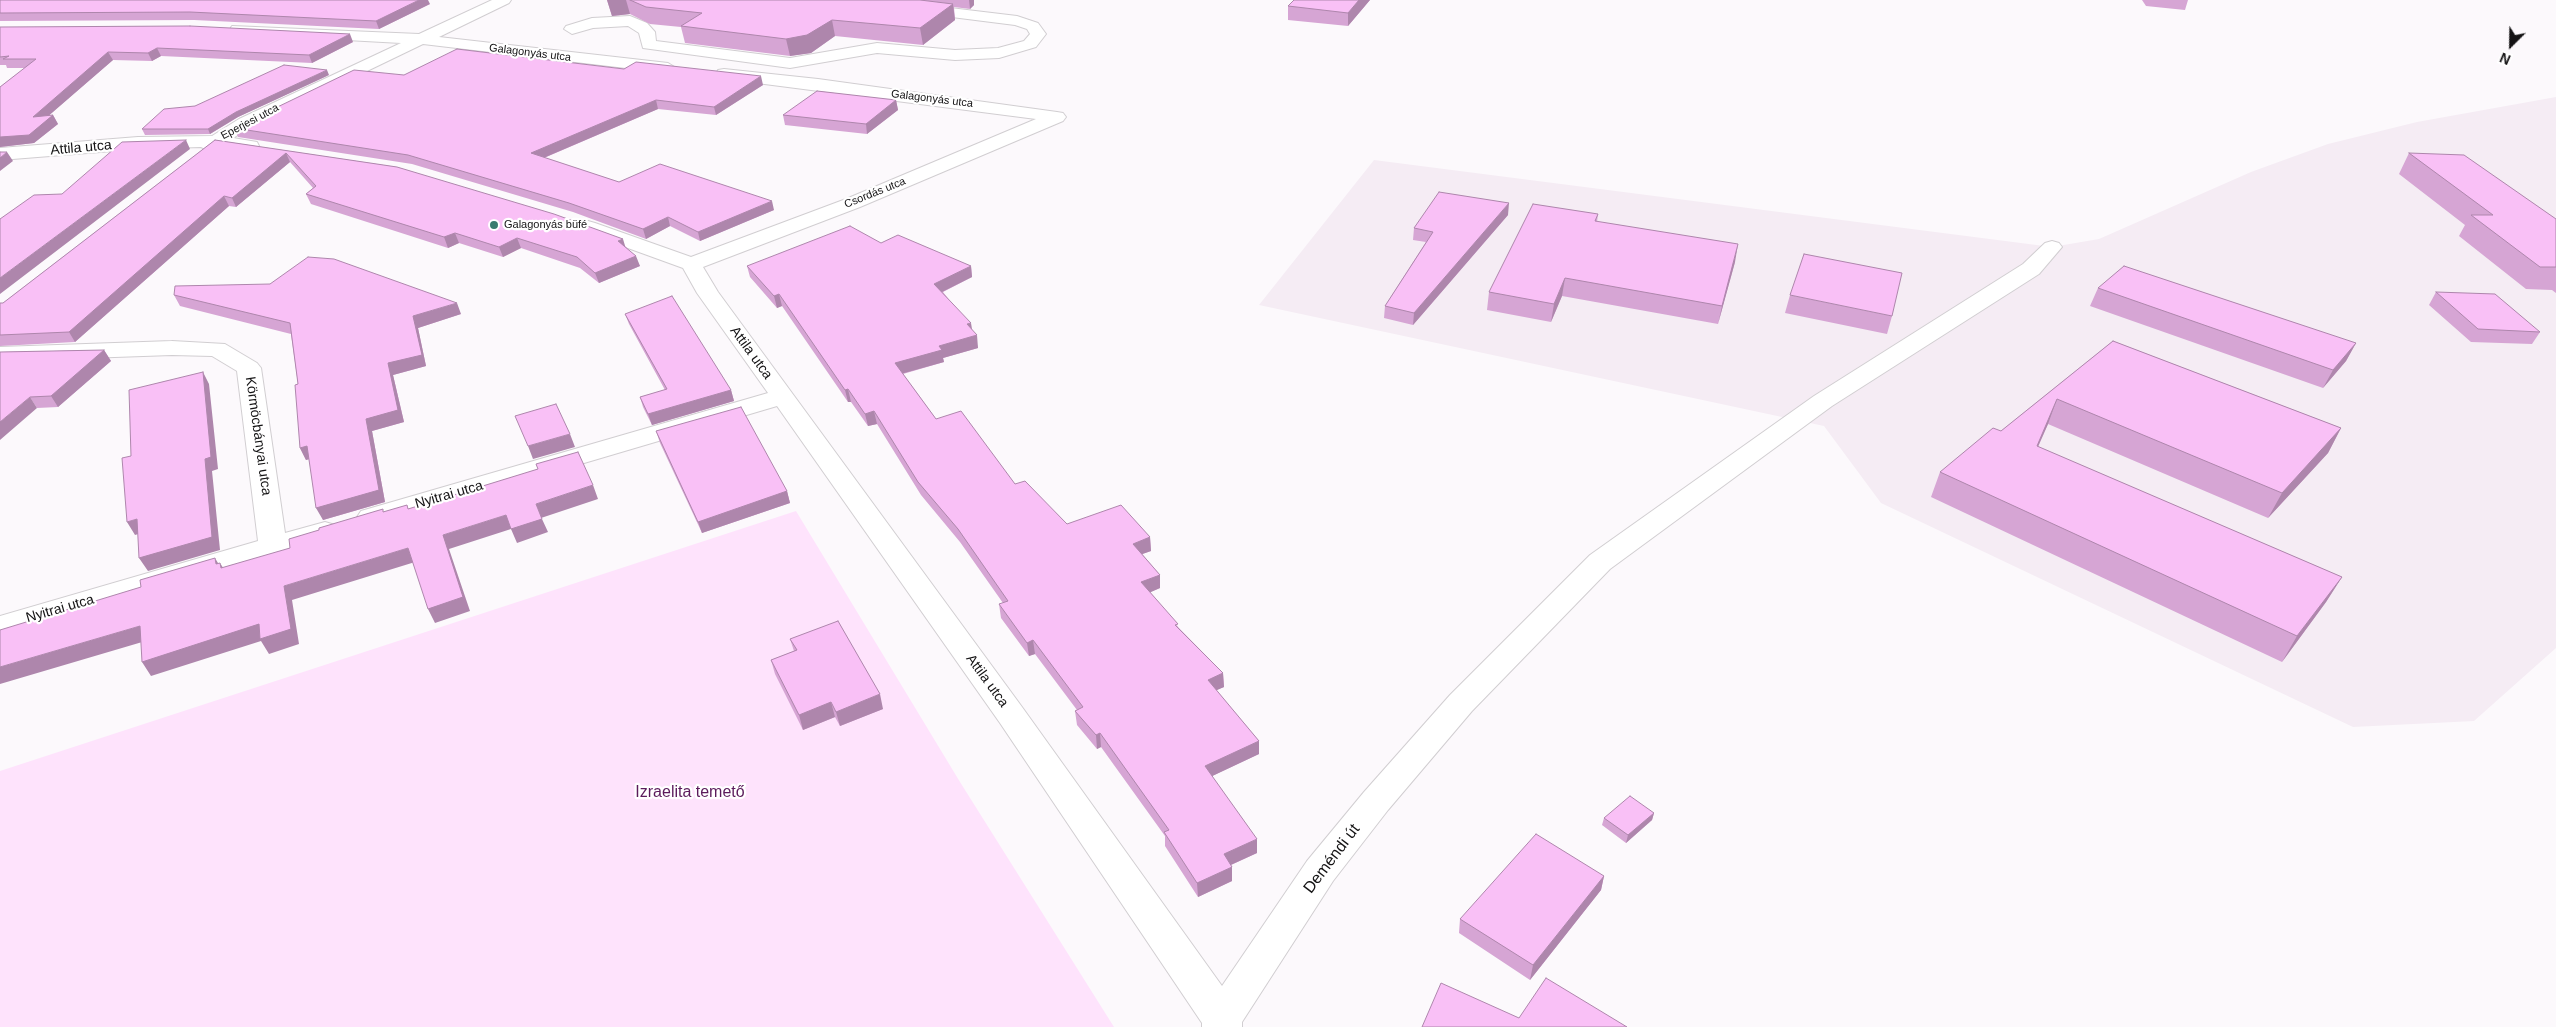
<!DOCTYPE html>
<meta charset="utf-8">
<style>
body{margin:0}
#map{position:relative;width:2556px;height:1027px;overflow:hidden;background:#fcf9fc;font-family:Arial,sans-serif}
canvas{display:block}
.north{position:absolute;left:2486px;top:20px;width:50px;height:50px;-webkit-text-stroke:4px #fff;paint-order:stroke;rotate:203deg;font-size:14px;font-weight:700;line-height:20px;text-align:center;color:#141314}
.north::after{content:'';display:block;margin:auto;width:18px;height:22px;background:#141314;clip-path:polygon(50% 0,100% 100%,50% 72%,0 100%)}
</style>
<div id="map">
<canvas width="2556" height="1027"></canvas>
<div class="north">N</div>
</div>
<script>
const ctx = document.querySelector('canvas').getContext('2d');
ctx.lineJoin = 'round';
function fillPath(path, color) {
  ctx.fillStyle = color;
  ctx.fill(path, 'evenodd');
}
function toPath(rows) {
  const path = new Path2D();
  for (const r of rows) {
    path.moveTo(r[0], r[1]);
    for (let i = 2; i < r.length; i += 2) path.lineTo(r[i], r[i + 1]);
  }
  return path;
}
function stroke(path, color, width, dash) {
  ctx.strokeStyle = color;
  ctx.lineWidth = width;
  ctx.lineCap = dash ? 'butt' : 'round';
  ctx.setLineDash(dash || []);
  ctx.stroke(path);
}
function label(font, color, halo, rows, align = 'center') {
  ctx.font = font + ' Arial,sans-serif';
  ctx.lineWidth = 4.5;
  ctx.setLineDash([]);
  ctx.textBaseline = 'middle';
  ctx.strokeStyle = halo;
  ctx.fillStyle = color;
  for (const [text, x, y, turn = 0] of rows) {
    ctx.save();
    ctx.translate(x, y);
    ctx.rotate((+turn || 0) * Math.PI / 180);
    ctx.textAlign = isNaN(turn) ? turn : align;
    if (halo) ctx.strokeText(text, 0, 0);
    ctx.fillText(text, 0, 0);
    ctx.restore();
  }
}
fillPath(toPath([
 [2556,97,2556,648,2474,721,2353,727,1881,503,1824,426,1259,305,1374,160,2052,247,2099,239,2251,172,2328,144,2417,122]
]), '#f5ecf4');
fillPath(toPath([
 [796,511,960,782,1114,1027,0,1027,0,771]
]), '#fee3fc');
const minor = toPath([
 [492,0,511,0,509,3,439,37,668,63,676,68,668,73,423,44,251,127,233,138,257,142,259,146,257,150,250,152,219,147,209,151,201,147,138,149,0,160,0,148,138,137,212,136,239,119,401,43,238,34,230,29,232,26,419,34,492,0],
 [917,4,1017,16,1038,23,1046,34,1036,47,999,58,955,60,877,53,790,68,643,48,639,33,628,26,593,28,572,34,564,29,566,26,592,18,630,16,647,23,655,32,656,41,790,58,877,43,955,50,998,48,1024,41,1030,34,1027,29,1015,25,912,12,909,9,917,4],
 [724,69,818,79,1057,112,1063,113,1066,117,1063,121,860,207,703,267,718,292,1022,707,1222,986,1307,861,1364,792,1450,695,1590,555,1814,396,2023,264,2045,243,2052,241,2059,243,2062,247,2039,274,1832,406,1610,569,1472,711,1388,810,1333,881,1242,1022,1242,1027,1202,1027,1202,1023,1000,723,777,406,381,523,371,526,361,523,357,517,361,511,768,393,697,293,683,268,581,231,578,227,581,223,588,221,595,223,691,257,846,199,1036,119,718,78,716,74,718,70,724,69],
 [172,341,225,344,257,363,261,368,285,533,325,522,335,525,339,531,335,537,0,636,0,616,258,541,237,371,212,356,172,355,0,361,0,347,172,341]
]);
stroke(minor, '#d1ced1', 2);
fillPath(minor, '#fff');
fillPath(toPath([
 [0,0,430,4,379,29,194,20,0,21],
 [607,0,974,0,974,5,970,9,954,7,955,20,923,45,835,36,811,53,790,56,685,43,681,27,650,24,630,14,612,16],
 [1294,0,1370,0,1348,26,1288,20,1288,6],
 [2142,0,2188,0,2185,10,2146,6],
 [0,27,353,42,312,63,161,56,152,61,113,60,49,115,53,115,58,124,34,143,0,147,0,87,25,68,7,68,6,65,0,65],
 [624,69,763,85,716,115,658,109,544,158,619,182,774,210,700,241,670,226,646,239,573,212,412,164,238,137,234,128,404,75],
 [329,75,238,117,210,134,145,135,142,129,195,106],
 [896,100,898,110,867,134,785,125,783,115],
 [215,140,397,167,626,247,640,266,599,283,580,268,521,248,503,257,459,243,448,248,311,204,306,194,313,188,290,162,236,207,229,206,75,342,0,346,0,303,3,303],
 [2409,153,2556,219,2556,293,2552,290,2526,289,2459,236,2465,225,2399,174],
 [1598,214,1597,222,1735,262,1718,324,1562,296,1551,322,1487,310,1489,292],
 [1508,215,1413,325,1384,318,1385,306,1426,242,1413,240,1414,228],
 [881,243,971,266,972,277,943,292,973,331,978,348,943,358,944,362,903,374,936,419,1015,484,1067,524,1150,537,1151,551,1142,554,1160,575,1160,588,1150,592,1179,628,1223,673,1224,687,1216,690,1259,741,1259,754,1212,776,1257,853,1231,865,1232,867,1232,881,1198,897,1165,846,1165,836,1101,747,1097,749,1077,725,1075,711,1077,710,1035,654,1029,656,1001,618,999,604,1003,603,960,542,921,495,877,424,868,426,851,402,848,402,782,306,777,308,750,277,747,266],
 [2098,288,2356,343,2346,361,2323,388,2090,306],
 [2436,292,2540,332,2532,344,2471,342,2429,305],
 [174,295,461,314,418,328,426,366,393,375,404,422,372,431,385,502,323,520,309,459,306,460,300,448,298,384,291,334,180,306],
 [1790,295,1892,316,1887,334,1785,313],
 [625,314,731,390,734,401,652,425,643,407,640,397,665,390,629,324],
 [2113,341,2341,428,2328,453,2268,518,2048,424,2038,447,2342,577,2326,602,2282,662,1931,497,1940,472,2001,431],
 [104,350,111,361,58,407,37,408,0,352],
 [656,431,787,491,790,503,702,533,660,443],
 [790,639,883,709,840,726,835,717,803,730,775,674,771,660,794,651],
 [1654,813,1652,820,1626,843,1602,825,1604,818],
 [1604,876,1601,890,1530,980,1459,933,1460,919]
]), '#d6a5d4');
fillPath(toPath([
 [419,0,428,0,430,4,379,29,376,21],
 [607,0,626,0,630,14,612,16],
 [969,0,974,0,974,5,970,9],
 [1359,0,1370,0,1348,26,1348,13],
 [953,4,955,20,923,45,920,28],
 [832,20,835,36,811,53,790,56,786,39],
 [350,34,353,42,312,63,309,55],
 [157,48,161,56,152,61,148,53],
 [108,52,113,60,38,125,33,117],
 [327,70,329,75,238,117,210,134,208,129,236,112],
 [761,76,763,85,716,115,714,107],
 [656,100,658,109,534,162,531,153],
 [896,100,898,110,867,134,866,124],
 [53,115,58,124,34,143,0,147,0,137],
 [186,140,190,149,0,294,0,278],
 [7,152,13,161,0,171,0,158],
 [286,153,290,162,236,207,232,198],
 [224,196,229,206,75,342,69,332],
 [772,201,774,210,700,241,698,232],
 [1509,203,1508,215,1413,325,1414,313],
 [668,217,670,226,646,239,643,229],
 [455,233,459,243,448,248,444,237],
 [517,238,521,248,503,257,499,247],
 [623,239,626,249,618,241],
 [1738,244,1735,262,1718,324,1722,306],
 [636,256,640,266,599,283,595,273],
 [971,266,972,277,936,295,934,284],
 [1565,278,1562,296,1551,322,1554,304],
 [779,294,782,306,777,308,774,296],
 [457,303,461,314,418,328,426,366,393,375,404,422,372,431,385,502,323,520,316,508,366,419,388,363,413,316],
 [971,323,973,335,967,324],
 [977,335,978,348,943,358,944,362,897,375,895,363,939,346],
 [2356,343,2346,361,2323,388,2333,370],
 [104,350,111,361,58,407,51,396],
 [203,372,209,384,218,469,212,471,220,550,148,571,139,558,205,459],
 [848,389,851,402,848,402,845,390],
 [731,390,734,401,652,425,648,414],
 [30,397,37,408,0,440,0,422],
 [2057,399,2048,424,2027,471,2037,446],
 [874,411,877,424,868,426,865,414],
 [2341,428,2328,453,2268,518,2282,493],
 [570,434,575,447,533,459,528,446],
 [307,446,313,458,306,460,300,448],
 [593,485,598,499,541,518,536,504],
 [787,491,790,503,702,533,698,522],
 [506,515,542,519,548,532,517,543,511,529,449,549,470,611,435,623,428,609,443,535],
 [137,519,145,532,135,535,127,522],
 [1150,537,1151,551,1134,557,1133,544],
 [408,548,415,562,292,600,299,644,269,654,261,641,151,676,142,662,284,586],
 [215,558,221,568,220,563,229,577,216,564],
 [1160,575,1160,588,1142,596,1141,582],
 [2342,577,2326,602,2282,662,2297,636],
 [140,626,149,640,0,684,0,667],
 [1033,640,1035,654,1029,656,1027,643],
 [1223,673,1224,687,1208,694,1208,680],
 [880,694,883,709,840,726,836,712],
 [831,702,835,717,803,730,799,715],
 [1100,733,1101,747,1097,749,1096,735],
 [1259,741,1259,754,1206,779,1205,766],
 [1654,813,1652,820,1626,843,1628,835],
 [1257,839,1257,853,1224,868,1224,854],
 [1232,867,1232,881,1198,897,1197,883],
 [1604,876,1601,890,1530,980,1533,965]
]), '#ae86ac');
const building = toPath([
 [0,0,419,0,376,21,190,12,0,13,0,0],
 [630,0,920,0,953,4,920,28,832,20,807,35,786,39,681,26,702,13,646,7,630,0],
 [1294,0,1359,0,1348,13,1288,6,1294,0],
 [190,26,350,34,309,55,157,48,148,53,108,52,33,117,53,115,29,135,0,137,0,87,36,59,3,59,9,56,0,57,0,27,190,26],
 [457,49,624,69,636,62,761,76,714,107,656,100,531,153,619,182,660,164,772,201,698,232,668,217,643,229,569,203,408,155,234,128,354,70,404,75,457,49],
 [284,65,327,70,236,112,208,129,142,129,164,109,195,106,284,65],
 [817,91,896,100,866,124,783,115,817,91],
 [186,140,0,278,0,219,34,195,62,194,122,142,186,140],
 [215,140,397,167,554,214,623,239,618,241,636,256,595,273,577,257,517,238,499,247,455,233,444,237,306,194,316,186,286,153,232,198,224,196,69,332,0,335,0,303,3,303,215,140],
 [0,152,7,152,0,158,0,152],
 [2409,153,2464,155,2556,219,2556,267,2540,267,2471,215,2493,215,2409,153],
 [1439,192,1509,203,1414,313,1385,306,1433,232,1414,228,1439,192],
 [1533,204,1598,214,1595,221,1738,244,1722,306,1565,278,1554,304,1489,292,1533,204],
 [850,226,881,243,898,235,971,266,934,284,971,323,967,324,977,335,939,346,942,350,895,363,936,419,961,411,1015,484,1025,481,1067,524,1121,505,1150,537,1133,544,1160,575,1141,582,1178,624,1175,625,1223,673,1208,680,1259,741,1205,766,1257,839,1224,854,1232,867,1197,883,1164,832,1169,830,1100,733,1096,735,1075,711,1083,707,1033,640,1027,643,999,604,1008,601,958,529,918,482,874,411,865,414,848,389,845,390,779,294,774,296,747,266,850,226],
 [1804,254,1902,273,1892,316,1790,295,1804,254],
 [308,257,334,259,457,303,413,316,422,355,388,363,398,410,366,419,379,490,316,508,307,446,300,448,295,385,298,384,290,323,174,295,175,286,270,284,308,257],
 [2124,266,2356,343,2333,370,2098,288,2124,266],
 [2436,292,2495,294,2540,332,2478,329,2436,292],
 [672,296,731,390,648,414,640,397,667,389,625,314,672,296],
 [2113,341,2341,428,2282,493,2057,399,2037,446,2342,577,2297,636,1940,472,1993,428,2001,431,2113,341],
 [104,350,51,396,30,397,0,422,0,352,104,350],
 [203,372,211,457,205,459,212,537,139,558,137,519,127,522,122,458,131,456,129,390,203,372],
 [556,404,570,434,528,446,515,416,556,404],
 [741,407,787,491,698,522,656,431,741,407],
 [578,452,593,485,536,504,542,519,511,529,506,515,443,535,463,597,428,609,408,548,284,586,291,629,260,639,259,624,142,662,140,626,0,667,0,630,141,587,140,580,215,558,216,564,220,563,221,568,290,548,289,539,319,530,319,528,383,509,383,512,407,505,408,509,538,469,536,464,578,452],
 [838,621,880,694,836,712,831,702,799,715,771,660,797,650,790,639,838,621],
 [1630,796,1654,813,1628,835,1604,818,1630,796],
 [1536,834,1604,876,1533,965,1460,919,1536,834],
 [1546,978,1627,1027,1422,1027,1441,983,1519,1018,1546,978]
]);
fillPath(building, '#f9c0f6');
stroke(building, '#ae86ac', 1);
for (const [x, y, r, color] of [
 [494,225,5,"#387b6e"]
]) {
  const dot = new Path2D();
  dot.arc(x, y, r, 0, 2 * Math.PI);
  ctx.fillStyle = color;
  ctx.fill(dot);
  stroke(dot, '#fff', 2);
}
label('11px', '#141314', '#fff', [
 ["Galagonyás utca",530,53,7],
 ["Galagonyás utca",932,99,7],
 ["Eperjesi utca",250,122,-28],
 ["Csordás utca",875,193,-22]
]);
label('11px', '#141314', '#fff', [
 ["Galagonyás büfé",504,225]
], 'left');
label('14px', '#141314', '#fff', [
 ["Attila utca",81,148,-5],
 ["Attila utca",751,353,54],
 ["Körmöcbányai utca",258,436,82],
 ["Nyitrai utca",449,495,-16],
 ["Nyitrai utca",60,609,-16],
 ["Attila utca",987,681,54]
]);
label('16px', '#5b1b5b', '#fff', [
 ["Izraelita temető",690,793]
]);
label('16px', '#141314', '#fff', [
 ["Deméndi út",1332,859,-53]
]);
</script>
